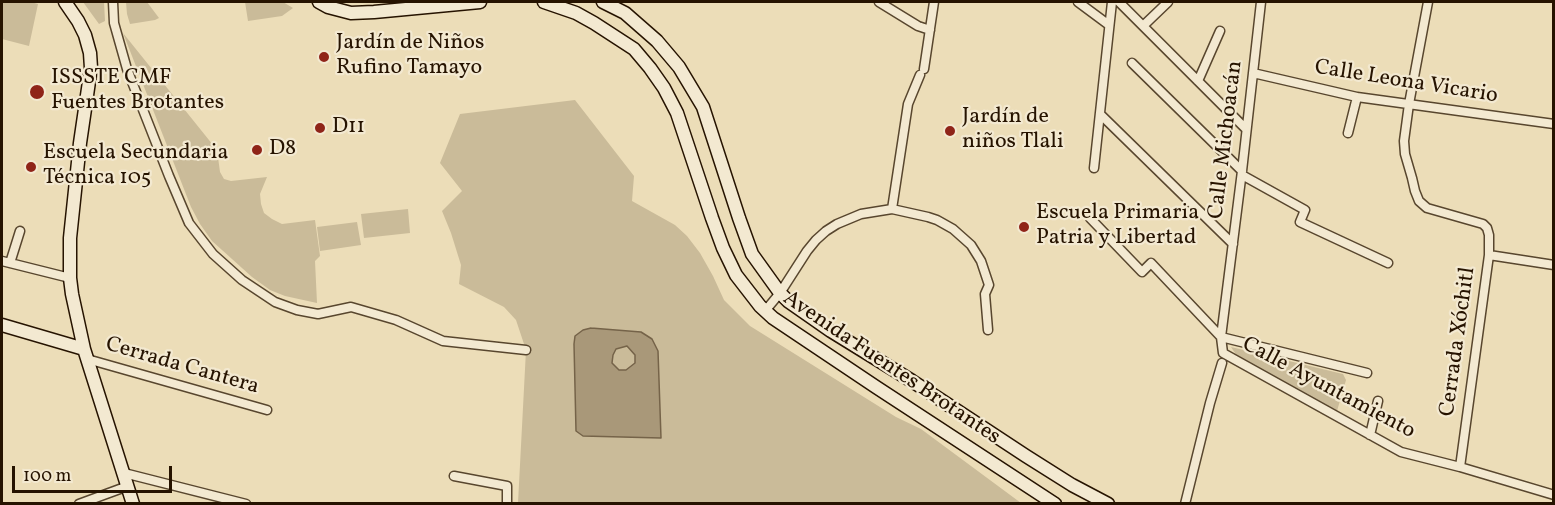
<!DOCTYPE html>
<meta charset="utf-8">
<style>
body{margin:0}
#map{position:relative;width:1555px;height:505px;overflow:hidden;background:#ecddb8;font-family:Vollkorn,serif}
canvas{display:block}
.frame{position:absolute;inset:0;border:3px solid #261300;pointer-events:none}
.scale{position:absolute;left:12px;top:466px;width:160px;height:27px;box-sizing:border-box;border:3px solid #261300;border-top:0;padding-left:8px;font-size:18px;line-height:21px;white-space:nowrap;color:#261300;-webkit-text-stroke:4px #f3e9d1;paint-order:stroke}
</style>
<div id="map">
<canvas width="1555" height="505"></canvas>
<div class="frame"></div>
<div class="scale">100 m</div>
</div>
<script>
const ctx = document.querySelector('canvas').getContext('2d');
ctx.lineJoin = 'round';
function fillPath(path, color) {
  ctx.fillStyle = color;
  ctx.fill(path, 'evenodd');
}
function toPath(rows) {
  const path = new Path2D();
  for (const r of rows) {
    path.moveTo(r[0], r[1]);
    for (let i = 2; i < r.length; i += 2) path.lineTo(r[i], r[i + 1]);
  }
  return path;
}
function stroke(path, color, width, dash) {
  ctx.strokeStyle = color;
  ctx.lineWidth = width;
  ctx.lineCap = dash ? 'butt' : 'round';
  ctx.setLineDash(dash || []);
  ctx.stroke(path);
}
function label(font, color, halo, rows, align = 'center') {
  ctx.font = font + ' Vollkorn,serif';
  ctx.lineWidth = 4.5;
  ctx.setLineDash([]);
  ctx.textBaseline = 'middle';
  ctx.strokeStyle = halo;
  ctx.fillStyle = color;
  for (const [text, x, y, turn = 0] of rows) {
    ctx.save();
    ctx.translate(x, y);
    ctx.rotate((+turn || 0) * Math.PI / 180);
    ctx.textAlign = isNaN(turn) ? turn : align;
    if (halo) ctx.strokeText(text, 0, 0);
    ctx.fillText(text, 0, 0);
    ctx.restore();
  }
}
fillPath(toPath([
 [2,2,31,2,38,4,29,46,2,39],
 [83,2,104,2,105,21,99,24],
 [126,2,147,2,159,18,155,20,130,24,127,14],
 [245,2,283,2,293,8,282,16,248,21],
 [123,33,217,150,220,172,224,179,231,181,267,177,260,194,261,204,264,213,272,219,282,224,315,220,320,256,315,261,317,303,285,296,270,290,252,277,212,241,200,224,191,207],
 [575,100,634,176,632,201,675,225,687,236,700,253,713,276,724,300,750,326,896,417,921,429,1021,503,518,503,526,350,516,320,504,307,459,284,461,265,451,233,442,211,462,191,440,163,460,114],
 [408,209,410,233,364,238,361,214],
 [357,222,361,245,320,251,317,227],
 [1231,347,1343,374,1346,380,1337,411,1237,356]
]), '#cabb99');
const water = toPath([
 [591,328,641,332,652,339,658,351,661,438,583,436,576,431,574,344,575,336,583,330,591,328],
 [627,346,635,355,635,363,626,370,619,370,612,363,613,355,616,349,627,346]
]);
fillPath(water, '#a99879');
stroke(water, '#756349', 1.5);
const street = toPath([
 [113,2,114,23,127,69,169,176,189,223,213,254,242,280,275,302,297,310,318,314,351,307,396,320,443,341,526,350],
 [879,2,918,26,930,30],
 [1078,2,1109,25],
 [1119,2,1246,129],
 [1261,2,1242,171,1221,337,1223,353,1401,452,1460,467,1554,495],
 [1428,2,1409,104,1404,141,1405,154,1412,178,1415,191,1419,201,1427,208,1483,224,1487,228,1489,235,1489,255,1460,467],
 [1143,26,1168,2],
 [1132,63,1242,171],
 [924,69,934,2],
 [1253,73,1357,97,1554,124],
 [1198,81,1220,31],
 [1100,114,1233,244],
 [1348,133,1357,97],
 [1094,168,1112,2],
 [1242,175,1305,210,1300,222,1388,263],
 [892,209,908,104,920,75],
 [1090,218,1142,272,1151,263,1221,337,1367,373],
 [1489,255,1554,265],
 [2,261,70,278],
 [10,263,20,231],
 [765,311,780,293,807,251,816,240,826,231,837,224,861,214,892,209,928,217,937,220,953,229,971,245,981,261,989,285,985,294,988,330],
 [87,359,267,410],
 [1370,435,1378,401],
 [124,473,246,504],
 [454,476,507,486,507,504],
 [79,504,128,486],
 [1185,504,1210,403,1222,363]
]);
const secondary = toPath([
 [65,2,78,21,85,35,90,53,91,68,80,143,70,238,70,278,72,294,84,349,133,504],
 [319,2,328,7,351,13,374,12,480,2],
 [544,2,576,13,594,23,634,49,650,68,664,88,677,113,712,218,723,248,736,275,760,306,773,318,876,387,1055,504],
 [603,2,625,13,657,41,679,67,703,107,739,218,752,254,780,293,788,301,831,331,912,381,1026,456,1072,485,1108,504],
 [2,325,84,349]
]);
stroke(street, '#58462e', 11);
stroke(secondary, '#261300', 15);
stroke(street, '#f3e9d1', 8);
stroke(secondary, '#f3e9d1', 12);
for (const [x, y, r, color] of [
 [324,57,6,"#8f2418"],
 [37,92,8,"#8f2418"],
 [320,128,6,"#8f2418"],
 [950,131,6,"#8f2418"],
 [257,150,6,"#8f2418"],
 [31,167,6,"#8f2418"],
 [1024,227,6,"#8f2418"]
]) {
  const dot = new Path2D();
  dot.arc(x, y, r, 0, 2 * Math.PI);
  ctx.fillStyle = color;
  ctx.fill(dot);
  stroke(dot, '#f3e9d1', 2);
}
label('22px', '#261300', '#f3e9d1', [
 ["Jardín de Niños",336,44],
 ["Rufino Tamayo",336,69],
 ["ISSSTE CMF",51,79],
 ["Fuentes Brotantes",51,104],
 ["Jardín de",962,118],
 ["niños Tlali",962,143],
 ["D11",332,128],
 ["D8",269,150],
 ["Escuela Secundaria",43,154],
 ["Técnica 105",43,179],
 ["Escuela Primaria",1036,214],
 ["Patria y Libertad",1036,239]
], 'left');
label('22px', '#261300', '#f3e9d1', [
 ["Calle Leona Vicario",1406,83,9],
 ["Calle Michoacán",1227,140,-83],
 ["Cerrada Xóchitl",1459,342,-82],
 ["Cerrada Cantera",182,367,16],
 ["Avenida Fuentes Brotantes",891,369,34],
 ["Calle Ayuntamiento",1328,389,28]
]);
</script>
